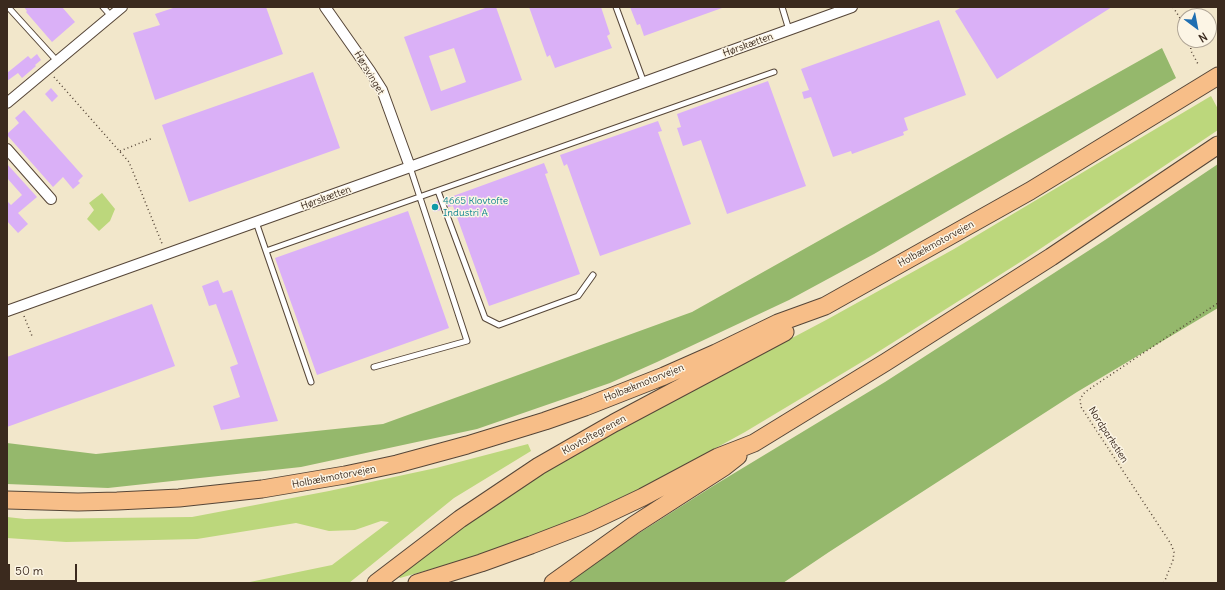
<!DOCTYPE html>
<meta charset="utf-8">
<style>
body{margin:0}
#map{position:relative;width:1225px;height:590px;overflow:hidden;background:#f2e7cb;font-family:Delius,sans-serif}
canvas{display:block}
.frame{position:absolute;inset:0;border:8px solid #3b2a1e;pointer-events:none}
.north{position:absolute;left:1177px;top:8px;width:40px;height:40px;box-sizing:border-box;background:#fcf5e5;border:1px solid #afa495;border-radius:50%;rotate:148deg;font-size:11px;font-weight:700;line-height:16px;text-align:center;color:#3b2a1e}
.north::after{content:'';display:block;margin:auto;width:14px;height:18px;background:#1f6fb2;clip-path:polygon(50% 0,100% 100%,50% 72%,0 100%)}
.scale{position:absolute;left:8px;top:564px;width:69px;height:18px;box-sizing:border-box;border:2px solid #3b2a1e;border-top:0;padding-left:5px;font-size:12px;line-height:14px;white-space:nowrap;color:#3b2a1e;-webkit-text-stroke:3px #fcf5e5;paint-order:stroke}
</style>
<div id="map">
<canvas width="1225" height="590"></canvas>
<div class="frame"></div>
<div class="north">N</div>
<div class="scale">50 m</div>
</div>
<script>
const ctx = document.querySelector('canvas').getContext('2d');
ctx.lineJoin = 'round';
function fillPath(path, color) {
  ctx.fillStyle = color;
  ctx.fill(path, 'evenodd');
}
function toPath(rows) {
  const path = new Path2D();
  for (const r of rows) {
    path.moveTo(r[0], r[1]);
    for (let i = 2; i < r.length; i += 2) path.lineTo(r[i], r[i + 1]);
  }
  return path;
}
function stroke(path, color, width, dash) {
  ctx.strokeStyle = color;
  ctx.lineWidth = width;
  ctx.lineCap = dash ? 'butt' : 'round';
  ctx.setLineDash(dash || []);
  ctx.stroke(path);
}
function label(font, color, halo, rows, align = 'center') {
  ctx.font = font + ' Delius,sans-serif';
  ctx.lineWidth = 3;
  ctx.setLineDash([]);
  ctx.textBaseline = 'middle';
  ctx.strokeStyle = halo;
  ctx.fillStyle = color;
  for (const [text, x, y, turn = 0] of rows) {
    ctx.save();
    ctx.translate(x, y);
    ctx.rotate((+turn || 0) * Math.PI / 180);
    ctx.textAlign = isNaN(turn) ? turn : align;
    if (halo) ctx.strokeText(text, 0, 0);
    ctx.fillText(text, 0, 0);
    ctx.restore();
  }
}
fillPath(toPath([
 [1211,96,1218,109,1218,130,1025,259,870,357,745,432,654,482,579,517,539,534,463,560,400,578,398,576,471,521,555,466,622,428,828,319,954,249],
 [102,193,115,209,110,221,99,231,87,219,94,210,89,203],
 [528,444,531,451,454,498,349,583,245,583,332,565,389,522,381,521,355,530,329,531,296,523,197,539,66,542,7,538,7,517,25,519,192,517,329,491,436,468]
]), '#bcd77c');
fillPath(toPath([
 [1162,48,1176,78,874,254,789,300,657,362,610,383,477,429,301,467,108,488,7,484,7,443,96,454,383,424,692,312],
 [1218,164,1218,308,1077,392,829,552,783,583,568,583,589,565,713,486,885,382,1003,306,1105,240]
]), '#95b86c');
fillPath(toPath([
 [24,7,62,7,75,22,52,42,26,12,27,11],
 [176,7,266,7,283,54,155,100,133,33,160,25,155,14],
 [488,7,496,7,522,80,431,111,404,37],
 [454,48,466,82,441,91,429,56],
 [529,7,601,7,610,34,607,36,612,48,555,68,550,55,547,57],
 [630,7,722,7,722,8,644,36,640,24,637,25],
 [962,7,1112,7,997,79,955,11],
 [939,20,966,95,904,118,908,130,903,132,904,135,852,154,851,151,833,157,811,97,804,99,802,92,809,90,801,69],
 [37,54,41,60,35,65,36,66,22,78,18,73,7,81,7,73,28,56,31,59],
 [313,72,340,148,189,202,162,125],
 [768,81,806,186,727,214,701,140,683,146,677,128,681,127,677,114],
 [51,88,58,96,52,102,45,94],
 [24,110,83,176,78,181,80,183,73,189,63,177,53,187,7,135,7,134,19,123,15,118],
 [658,121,662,131,658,132,691,224,600,256,567,164,564,166,560,155],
 [544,163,548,173,545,174,580,274,489,306,453,206,448,207,445,199],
 [7,164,37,197,18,213,28,224,18,233,7,221,7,201,11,205,22,195,7,178],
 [438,201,441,210,434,212,431,204],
 [408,211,449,328,317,375,275,258],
 [218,280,223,293,232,290,278,421,221,430,213,406,240,397,230,367,238,364,216,304,209,306,202,286],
 [152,304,175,366,7,427,7,357]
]), '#dab0f7');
const service = toPath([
 [8,7,57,61],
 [103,7,111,16],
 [616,7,644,83],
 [782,7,789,30],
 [438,191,485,318,499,325,578,296,593,275],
 [256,222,311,382],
 [266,251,774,72],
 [374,367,467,341,410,167]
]);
const minor = toPath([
 [325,7,370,71,382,90,410,167],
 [7,103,122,7],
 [7,149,51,199],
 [7,311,410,167,852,7]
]);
const motorway = toPath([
 [7,500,78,502,117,501,179,498,262,489,345,475,397,464,467,445,545,421,585,407,664,376,716,353,778,323,825,306,1030,191,1218,76],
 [376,583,460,519,539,466,614,423,785,332],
 [417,583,481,563,531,545,588,523,643,497,718,457,754,443,886,362,1051,257,1218,145],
 [553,583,634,525,724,467,738,456]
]);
stroke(service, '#564638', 7);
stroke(minor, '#564638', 12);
stroke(motorway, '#564638', 19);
stroke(toPath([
 [1173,7,1185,26],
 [1190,40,1191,51,1198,64],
 [54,77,129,162,163,246],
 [120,151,153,138],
 [24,316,32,336],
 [1164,583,1173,560,1174,552,1171,544,1081,407,1080,399,1085,392,1218,303]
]), '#564638', 1.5, [1, 3]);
stroke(service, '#fff', 5);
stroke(minor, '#fff', 10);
stroke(motorway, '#f7be88', 17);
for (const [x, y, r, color] of [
 [435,207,4,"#0f9aa8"]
]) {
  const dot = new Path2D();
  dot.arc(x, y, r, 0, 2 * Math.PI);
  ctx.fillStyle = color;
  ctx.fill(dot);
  stroke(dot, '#fcf5e5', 1.5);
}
label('10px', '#3b2a1e', '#fcf5e5', [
 ["Hørskætten",748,45,-20],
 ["Hørsvinget",369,73,59],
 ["Hørskætten",326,198,-20],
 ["Holbækmotorvejen",936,244,-29],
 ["Holbækmotorvejen",644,383,-22],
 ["Klovtoftegrenen",594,435,-29],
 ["Nordparkstien",1108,435,57],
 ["Holbækmotorvejen",334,477,-11]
]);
label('10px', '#0d838f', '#fcf5e5', [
 ["4665 Klovtofte",443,201],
 ["Industri A",443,213]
], 'left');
</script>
